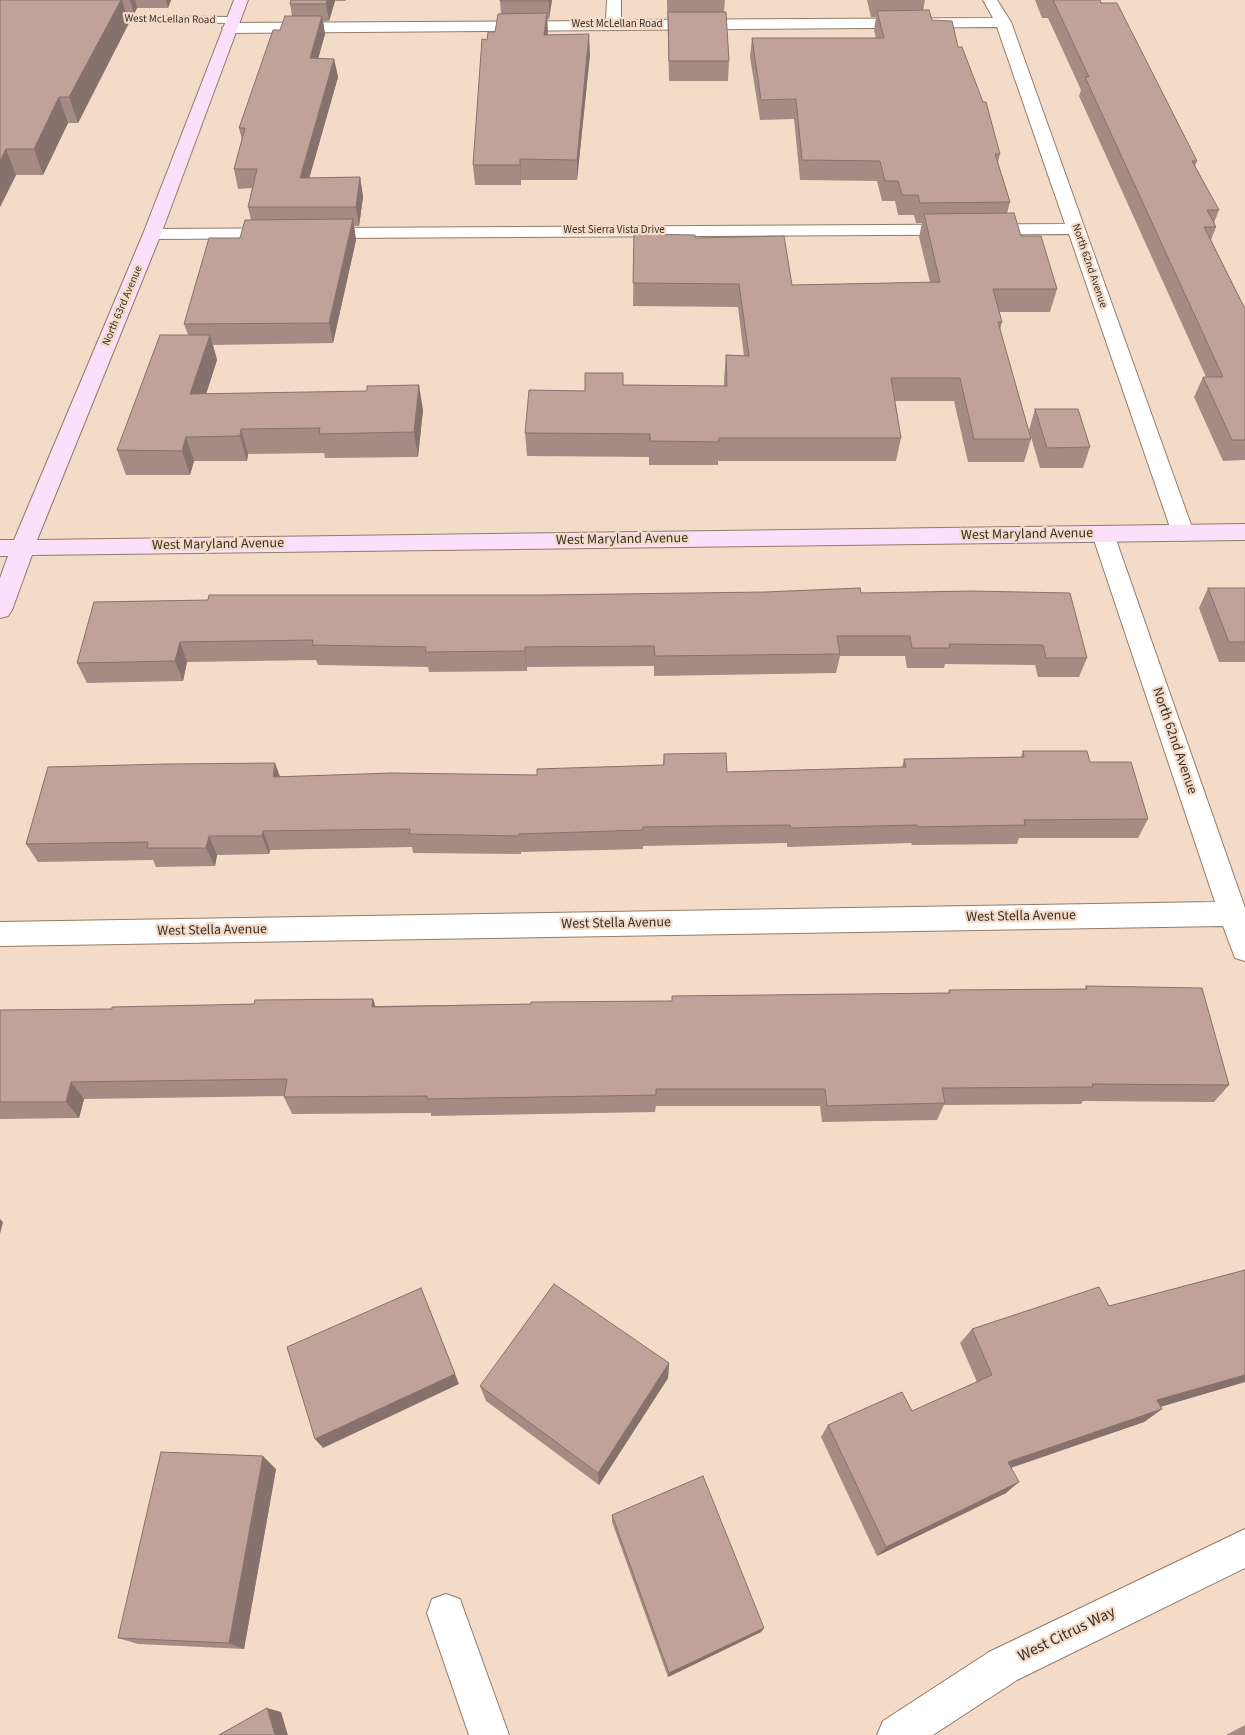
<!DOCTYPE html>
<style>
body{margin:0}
canvas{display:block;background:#f4dbc7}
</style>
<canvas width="1245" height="1735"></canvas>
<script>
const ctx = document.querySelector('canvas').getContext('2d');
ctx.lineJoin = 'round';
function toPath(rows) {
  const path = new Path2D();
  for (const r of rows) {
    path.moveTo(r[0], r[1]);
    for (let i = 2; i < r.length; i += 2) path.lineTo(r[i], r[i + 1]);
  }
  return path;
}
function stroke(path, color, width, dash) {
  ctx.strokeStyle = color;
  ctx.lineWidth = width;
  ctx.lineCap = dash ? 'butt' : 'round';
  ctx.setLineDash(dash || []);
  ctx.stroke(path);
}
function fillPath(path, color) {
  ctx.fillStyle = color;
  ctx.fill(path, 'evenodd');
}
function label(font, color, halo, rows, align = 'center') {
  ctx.font = font + ' "Source Sans 3",sans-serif';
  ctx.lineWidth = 4.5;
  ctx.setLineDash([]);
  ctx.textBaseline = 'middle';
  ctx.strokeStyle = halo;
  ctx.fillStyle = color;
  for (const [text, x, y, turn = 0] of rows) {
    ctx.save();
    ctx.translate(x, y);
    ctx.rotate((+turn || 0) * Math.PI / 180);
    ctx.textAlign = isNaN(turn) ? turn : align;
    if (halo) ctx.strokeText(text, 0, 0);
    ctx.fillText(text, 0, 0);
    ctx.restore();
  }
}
const lane = toPath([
 [102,16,233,17,238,20,233,23,98,21,97,19,102,16]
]);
const street = toPath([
 [607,0,621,0,621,20,993,18,983,0,997,0,1011,22,1085,229,1194,533,1191,538,1183,541,1175,538,1172,533,1069,234,152,239,146,238,143,234,146,230,152,229,1065,224,997,27,230,33,222,28,230,23,606,21,607,0],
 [1103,526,1111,529,1114,534,1245,908,1245,961,1235,958,1223,926,0,946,0,922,1215,902,1092,534,1095,529,1103,526],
 [1245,1529,1245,1568,1017,1680,933,1735,877,1735,883,1721,989,1652,1245,1529],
 [446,1594,460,1599,509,1735,469,1735,427,1613,432,1599,446,1594]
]);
const secondary = toPath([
 [234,0,248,0,161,234,37,540,1245,524,1245,540,32,555,12,610,8,616,0,618,0,578,8,556,0,556,0,540,14,540,143,234,234,0]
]);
stroke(lane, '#917b68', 2);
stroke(street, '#917b68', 2);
stroke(secondary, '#917b68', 2);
fillPath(lane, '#fff');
fillPath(street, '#fff');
fillPath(secondary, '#fcdffa');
fillPath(toPath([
 [0,0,171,0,168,8,137,8,134,14,126,14,129,23,78,123,68,123,43,175,16,175,0,207],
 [291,0,346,0,345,1,335,1,329,21,323,21,325,34,318,59,334,59,338,77,309,178,360,177,363,197,359,226,354,226,356,240,333,343,213,345,217,360,206,394,423,410,418,457,325,458,324,453,248,454,247,461,194,461,190,475,126,475,117,450,188,335,184,324,251,220,248,207,252,188,238,189,234,169,242,140,239,128,280,30,292,16,290,4],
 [500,0,552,0,549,19,547,19,547,35,590,54,577,180,521,180,521,185,475,185,473,165,487,40,495,32,501,14],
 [667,0,725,0,724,12,729,61,728,81,669,81],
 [867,0,925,0,923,11,958,47,1000,154,998,162,1010,202,1007,213,1021,236,1057,289,1050,312,999,312,1002,322,1000,330,1031,439,1024,462,968,462,954,401,895,401,901,438,896,461,718,461,718,465,649,465,649,457,527,456,525,433,585,391,623,385,724,386,724,379,726,355,744,356,738,307,633,306,634,234,695,238,792,285,930,282,919,237,922,223,916,223,914,215,898,215,895,201,882,201,877,181,800,180,794,119,760,120,750,57,752,38,876,38,874,30,876,17,871,17],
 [1035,0,1100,0,1197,161,1195,166,1219,210,1214,223,1216,227,1211,240,1244,307,1245,307,1245,460,1223,461,1194,397,1203,377,1206,377,1079,96,1081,90,1048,18,1042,18],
 [1035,409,1090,447,1083,468,1040,468,1029,430],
 [1208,588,1245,588,1245,662,1219,662,1199,608],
 [861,593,1087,658,1079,677,1038,677,1035,665,945,664,944,668,907,668,905,656,840,656,836,673,654,676,654,666,527,667,527,671,429,672,428,667,318,665,316,660,187,662,183,681,87,683,77,663,94,602,545,595],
 [1023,751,1090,762,1148,819,1138,838,1019,838,1017,844,912,845,911,843,787,847,787,843,643,846,643,849,521,852,521,854,413,853,412,847,270,850,269,854,217,855,215,866,156,867,153,860,38,862,26,844,280,776,537,775,663,765,664,754,727,772,902,767,904,759,1021,757],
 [1086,986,1229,1085,1214,1102,1083,1101,1081,1104,944,1105,937,1120,822,1122,820,1106,656,1106,655,1112,431,1116,431,1113,292,1114,284,1097,284,1096,84,1099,79,1118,0,1119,0,1010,112,1009,254,1004,373,999,375,1006,531,1004,672,1001,672,996,948,993,949,990,1085,989],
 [1245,1270,1245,1382,1161,1406,1162,1409,1144,1422,1011,1468,1006,1493,877,1556,821,1437,828,1425,912,1411,977,1382,960,1343,972,1329,1109,1306],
 [669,1363,668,1378,599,1485,486,1401,480,1386],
 [276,1469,244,1649,138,1644,118,1638],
 [612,1515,764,1628,761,1632,668,1677,612,1522],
 [1245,1725,1245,1735,1226,1735]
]), '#a68b84');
fillPath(toPath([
 [121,0,122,0,129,23,78,123,69,97],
 [130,0,135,0,137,8,134,14],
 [166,0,171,0,168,8],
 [327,0,335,0,335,1,329,21,326,4],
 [549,0,552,0,549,19],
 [547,13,548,32,545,54,544,35],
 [322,16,325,34,313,77,310,58],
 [589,34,590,54,577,180,577,160],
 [334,59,338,77,304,197,300,178],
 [59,97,68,123,43,175,34,149],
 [6,149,16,175,0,207,0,161],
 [520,159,521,180,521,185,520,165],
 [360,177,363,197,359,226,356,207],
 [353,219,356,240,333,343,329,323],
 [210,335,217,360,198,419,190,394],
 [419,385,423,410,418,457,414,432],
 [241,429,248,454,247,461,240,436],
 [186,437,194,461,190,475,182,451],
 [180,642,187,662,183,681,175,661],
 [525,647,527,667,527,671,525,651],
 [275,763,282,782,273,777],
 [263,831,270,850,269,854,262,836],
 [209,836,217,855,215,866,206,848],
 [373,999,379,1017,372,1007],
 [71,1082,84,1099,79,1118,66,1102],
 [0,1219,3,1222,0,1234],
 [421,1288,459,1384,323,1448,315,1439],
 [669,1363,668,1378,599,1485,598,1473],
 [1245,1375,1245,1382,1140,1413,1157,1400],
 [1162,1409,1144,1422,995,1473,1008,1462],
 [263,1456,276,1469,244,1649,229,1643],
 [1019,1482,1006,1493,877,1556,886,1547],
 [764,1628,761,1632,668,1677,669,1673],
 [267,1708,281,1712,288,1735,275,1735]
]), '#87716c');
const building = toPath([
 [0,0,121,0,69,97,59,97,34,149,6,149,0,161,0,0],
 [291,0,327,0,326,4,290,4,291,0],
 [500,0,549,0,549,1,500,1,500,0],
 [1053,0,1100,0,1101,3,1117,3,1197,161,1192,161,1219,210,1207,210,1216,227,1204,227,1244,307,1245,307,1245,440,1232,440,1203,377,1223,377,1085,77,1089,77,1053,0],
 [929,10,932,20,952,21,958,47,962,47,983,102,986,102,1000,154,995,154,1010,202,920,203,918,195,902,195,898,181,885,181,880,161,802,160,796,99,761,100,752,38,884,38,877,11,929,10],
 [668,12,726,12,729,61,669,61,668,12],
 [547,13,544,35,589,34,577,160,520,159,520,165,473,165,482,39,487,40,488,32,495,32,498,14,547,13],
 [285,16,322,16,310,58,334,59,300,178,360,177,356,207,248,207,257,169,234,169,245,128,239,128,273,30,280,30,285,16],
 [1014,213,1021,236,1041,236,1057,289,993,289,1002,322,998,322,1031,439,974,439,960,378,891,378,901,438,719,438,719,442,650,441,650,434,525,433,529,390,585,391,585,373,623,373,623,385,727,386,726,355,749,356,739,284,633,283,634,234,695,235,695,238,784,236,792,285,940,282,924,214,1014,213],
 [353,219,329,323,184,324,209,238,240,238,245,220,353,219],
 [160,335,210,335,190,394,367,391,367,386,419,385,414,432,319,434,320,428,241,429,240,436,186,437,182,451,117,450,160,335],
 [1035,409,1078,409,1090,447,1047,448,1035,409],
 [860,588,861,593,972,591,1070,593,1087,658,1046,658,1043,645,949,644,950,648,912,648,910,636,837,636,840,654,655,656,654,646,525,647,525,651,425,652,426,647,312,645,313,640,180,642,175,661,77,663,94,602,208,600,209,595,545,595,765,592,860,588],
 [1208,588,1245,588,1245,642,1229,642,1208,588],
 [1023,751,1087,751,1090,762,1131,762,1148,819,1024,820,1025,825,918,827,917,825,791,828,790,825,643,827,643,830,519,834,519,836,409,834,410,829,263,831,262,836,209,836,206,848,147,848,148,842,26,844,48,767,167,764,275,763,273,777,392,773,537,775,537,769,664,765,664,754,726,753,727,772,906,767,904,759,1024,757,1023,751],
 [1086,986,1202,988,1229,1085,1092,1084,1093,1087,942,1088,945,1103,827,1106,825,1089,656,1089,656,1095,427,1099,427,1096,284,1097,287,1079,71,1082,66,1102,0,1102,0,1010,112,1009,112,1007,254,1004,255,1000,373,999,372,1007,531,1004,531,1002,672,1001,672,996,950,993,949,990,1087,989,1086,986],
 [1245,1270,1245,1375,1157,1400,1162,1409,1008,1462,1019,1482,886,1547,828,1425,902,1392,912,1411,992,1375,972,1329,1099,1287,1109,1306,1245,1270],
 [554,1284,669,1363,598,1473,480,1386,554,1284],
 [421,1288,455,1374,315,1439,287,1347,421,1288],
 [161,1452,263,1456,229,1643,118,1638,161,1452],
 [703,1476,764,1628,669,1673,612,1515,703,1476],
 [267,1708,275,1735,219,1735,267,1708]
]);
fillPath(building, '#c1a29a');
stroke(building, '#87716c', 1);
label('11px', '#3a3028', '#f4dbc7', [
 ["West McLellan Road",170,20,1],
 ["West McLellan Road",617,25],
 ["West Sierra Vista Drive",614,231],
 ["North 62nd Avenue",1089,266,71],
 ["North 63rd Avenue",123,306,-67]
]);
label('14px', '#3a3028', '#f4dbc7', [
 ["West Maryland Avenue",1027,535,-1],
 ["West Maryland Avenue",622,540,-1],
 ["West Maryland Avenue",218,545,-1],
 ["North 62nd Avenue",1174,741,71],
 ["West Stella Avenue",1021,917,-1],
 ["West Stella Avenue",616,924,-1],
 ["West Stella Avenue",212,931,-1]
]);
label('16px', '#3a3028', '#f4dbc7', [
 ["West Citrus Way",1067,1635,-26]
]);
</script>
